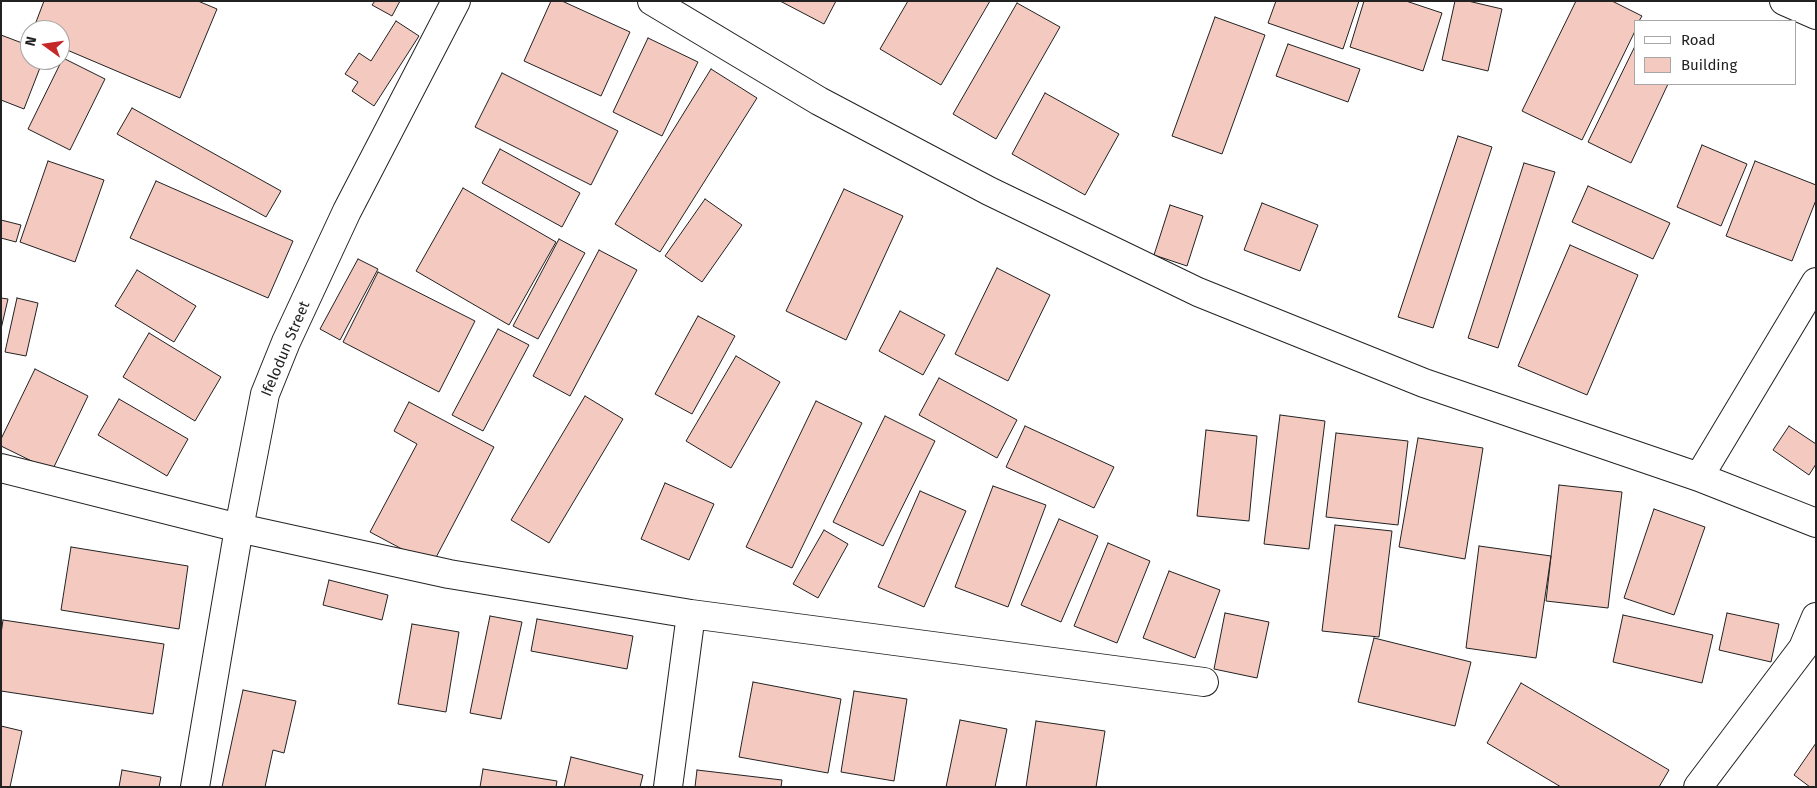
<!DOCTYPE html>
<style>
body{margin:0}
#map{position:relative;width:1817px;height:788px;overflow:hidden;background:#fff;font-family:"Fira Sans",sans-serif}
canvas{display:block}
.frame{position:absolute;inset:0;border:2px solid #222;pointer-events:none}
.legend{position:absolute;left:1634px;top:20px;width:162px;height:65px;box-sizing:border-box;background:#fff;border:1px solid #a7a7a7;margin:0;padding:6px 9px;list-style:none;font-size:15px;color:#222}
.legend li{display:flex;align-items:center;gap:10px;height:25px}
.legend b{width:25px;border:1px solid #a7a7a7}
.north{position:absolute;left:20px;top:20px;width:50px;height:50px;box-sizing:border-box;background:#fff;border:1px solid #a7a7a7;border-radius:50%;rotate:284deg;font-size:14px;font-weight:700;line-height:20px;text-align:center;color:#222}
.north::after{content:'';display:block;margin:auto;width:18px;height:22px;background:#c62828;clip-path:polygon(50% 0,100% 100%,50% 72%,0 100%)}
</style>
<div id="map">
<canvas width="1817" height="788"></canvas>
<div class="frame"></div>
<ul class="legend">
<li><b style="height:6px;background:#fff"></b>Road</li>
<li><b style="height:14px;background:#f3c9c0"></b>Building</li>
</ul>
<div class="north">N</div>
</div>
<script>
const ctx = document.querySelector('canvas').getContext('2d');
ctx.lineJoin = 'round';
function fillPath(path, color) {
  ctx.fillStyle = color;
  ctx.fill(path, 'evenodd');
}
function toPath(rows) {
  const path = new Path2D();
  for (const r of rows) {
    path.moveTo(r[0], r[1]);
    for (let i = 2; i < r.length; i += 2) path.lineTo(r[i], r[i + 1]);
  }
  return path;
}
function stroke(path, color, width, dash) {
  ctx.strokeStyle = color;
  ctx.lineWidth = width;
  ctx.lineCap = dash ? 'butt' : 'round';
  ctx.setLineDash(dash || []);
  ctx.stroke(path);
}
function label(font, color, halo, rows, align = 'center') {
  ctx.font = font + ' "Fira Sans",sans-serif';
  ctx.lineWidth = 4;
  ctx.setLineDash([]);
  ctx.textBaseline = 'middle';
  ctx.strokeStyle = halo;
  ctx.fillStyle = color;
  for (const [text, x, y, turn = 0] of rows) {
    ctx.save();
    ctx.translate(x, y);
    ctx.rotate((+turn || 0) * Math.PI / 180);
    ctx.textAlign = isNaN(turn) ? turn : align;
    if (halo) ctx.strokeText(text, 0, 0);
    ctx.fillText(text, 0, 0);
    ctx.restore();
  }
}
const building = toPath([
 [44,1,198,1,217,9,180,98,60,47,60,30,33,30,44,1],
 [375,1,400,1,392,16,372,5,375,1],
 [551,1,562,1,630,32,601,96,524,61,551,1],
 [780,1,836,1,824,24,780,1],
 [908,1,990,1,941,85,880,49,908,1],
 [1276,1,1359,1,1343,49,1268,23,1276,1],
 [1364,1,1406,1,1442,13,1423,71,1350,47,1364,1],
 [1455,1,1468,1,1502,9,1488,71,1442,60,1455,1],
 [1576,1,1612,1,1642,16,1639,21,1636,21,1636,29,1582,140,1522,111,1576,1],
 [1017,3,1060,27,996,139,953,114,1017,3],
 [1215,17,1265,35,1222,154,1172,136,1215,17],
 [396,21,419,36,374,106,352,91,358,82,345,74,359,53,371,61,396,21],
 [1,35,30,46,30,60,43,60,24,109,1,100,1,35],
 [648,38,698,62,662,136,613,112,648,38],
 [1288,44,1360,69,1348,102,1276,76,1288,44],
 [1636,44,1636,84,1668,84,1631,163,1588,142,1636,44],
 [63,58,105,79,70,150,28,129,63,58],
 [711,69,757,98,660,252,615,224,711,69],
 [502,73,618,131,591,185,475,127,502,73],
 [1045,93,1119,134,1085,195,1012,154,1045,93],
 [132,108,281,191,266,217,117,134,132,108],
 [1458,136,1492,147,1433,328,1398,317,1458,136],
 [1702,145,1747,164,1721,226,1677,207,1702,145],
 [500,149,580,193,562,227,482,183,500,149],
 [48,161,104,180,75,262,20,242,48,161],
 [1755,161,1816,185,1816,200,1792,261,1726,236,1755,161],
 [1524,163,1555,172,1498,348,1468,338,1524,163],
 [156,181,293,241,268,298,130,238,156,181],
 [1588,186,1670,223,1653,259,1572,222,1588,186],
 [463,188,556,242,509,325,416,271,463,188],
 [844,189,903,216,846,340,786,311,844,189],
 [705,199,742,225,702,282,665,256,705,199],
 [1262,203,1318,225,1300,271,1244,250,1262,203],
 [1170,205,1203,216,1187,266,1154,255,1170,205],
 [1,220,21,225,16,242,1,238,1,220],
 [559,239,585,253,538,339,513,326,559,239],
 [1570,245,1638,275,1587,395,1518,366,1570,245],
 [599,250,637,270,570,396,533,376,599,250],
 [358,259,378,269,340,340,320,329,358,259],
 [997,268,1050,295,1008,381,955,354,997,268],
 [137,270,196,306,174,342,115,306,137,270],
 [378,272,475,321,439,392,343,342,378,272],
 [1,298,8,299,1,329,1,298],
 [17,298,38,303,26,356,5,352,17,298],
 [900,311,945,335,923,375,879,351,900,311],
 [698,316,735,336,692,414,655,394,698,316],
 [498,329,529,345,483,431,452,415,498,329],
 [149,333,221,377,195,421,123,377,149,333],
 [736,356,780,382,731,468,686,441,736,356],
 [35,369,88,396,52,471,1,446,1,439,35,369],
 [939,378,1017,420,997,458,919,415,939,378],
 [585,396,623,419,549,543,511,520,585,396],
 [119,399,188,439,167,476,98,435,119,399],
 [816,401,862,423,792,568,746,547,816,401],
 [409,402,494,447,432,565,370,532,417,444,394,431,409,402],
 [1280,415,1325,421,1309,549,1264,544,1280,415],
 [885,416,935,441,883,546,833,522,885,416],
 [1025,426,1114,467,1094,508,1006,467,1025,426],
 [1789,426,1816,444,1816,464,1809,475,1773,450,1789,426],
 [1206,430,1257,436,1249,521,1197,516,1206,430],
 [1336,433,1408,441,1398,525,1326,517,1336,433],
 [1418,438,1483,448,1465,559,1399,547,1418,438],
 [665,483,714,504,689,560,641,539,665,483],
 [1559,485,1622,492,1608,608,1546,601,1559,485],
 [993,486,1046,505,1008,607,955,587,993,486],
 [920,491,966,511,924,607,878,587,920,491],
 [1654,509,1705,527,1674,615,1624,598,1654,509],
 [1059,519,1098,536,1061,622,1021,605,1059,519],
 [1335,525,1392,531,1379,637,1322,631,1335,525],
 [824,530,848,544,818,598,793,584,824,530],
 [1108,543,1150,561,1117,643,1074,626,1108,543],
 [1479,546,1551,556,1536,658,1466,648,1479,546],
 [71,547,188,566,179,629,61,610,71,547],
 [1169,571,1220,590,1195,658,1143,638,1169,571],
 [329,580,388,595,382,620,323,605,329,580],
 [1225,613,1269,622,1257,678,1214,669,1225,613],
 [1727,613,1779,624,1771,662,1719,650,1727,613],
 [1623,615,1713,635,1702,683,1613,662,1623,615],
 [490,616,522,622,501,719,470,713,490,616],
 [537,619,633,636,627,669,531,651,537,619],
 [3,620,164,644,153,714,1,691,1,634,3,620],
 [412,624,459,632,446,712,398,704,412,624],
 [1374,638,1471,662,1455,726,1358,702,1374,638],
 [753,682,841,699,828,773,739,757,753,682],
 [1521,683,1669,770,1659,787,1561,787,1487,743,1521,683],
 [243,690,296,701,284,753,273,750,265,787,222,787,243,690],
 [854,691,907,699,894,781,841,772,854,691],
 [960,720,1007,729,995,787,946,787,960,720],
 [1036,721,1105,731,1096,787,1026,787,1036,721],
 [1,726,22,731,10,787,1,787,1,726],
 [1816,743,1816,787,1810,787,1794,775,1816,743],
 [571,757,643,775,640,787,564,787,571,757],
 [483,769,557,781,556,787,480,787,483,769],
 [122,770,161,777,159,787,119,787,122,770],
 [697,770,782,780,781,787,695,787,697,770]
]);
fillPath(building, '#f3c9c0');
stroke(building, '#222', 1);
const street = toPath([
 [652,1,819,101,989,191,1198,292,1424,383,1699,477,1816,523],
 [1784,1,1816,15],
 [1,468,239,528,449,574,691,614,1204,682],
 [1699,477,1816,282],
 [195,787,239,528,265,394,286,342,347,211,456,1],
 [668,787,691,614],
 [1698,787,1803,648,1816,617]
]);
stroke(street, '#222', 30);
stroke(street, '#fff', 28);
label('15px', '#222', '#fff', [
 ["Ifelodun Street",286,349,-67]
]);
</script>
